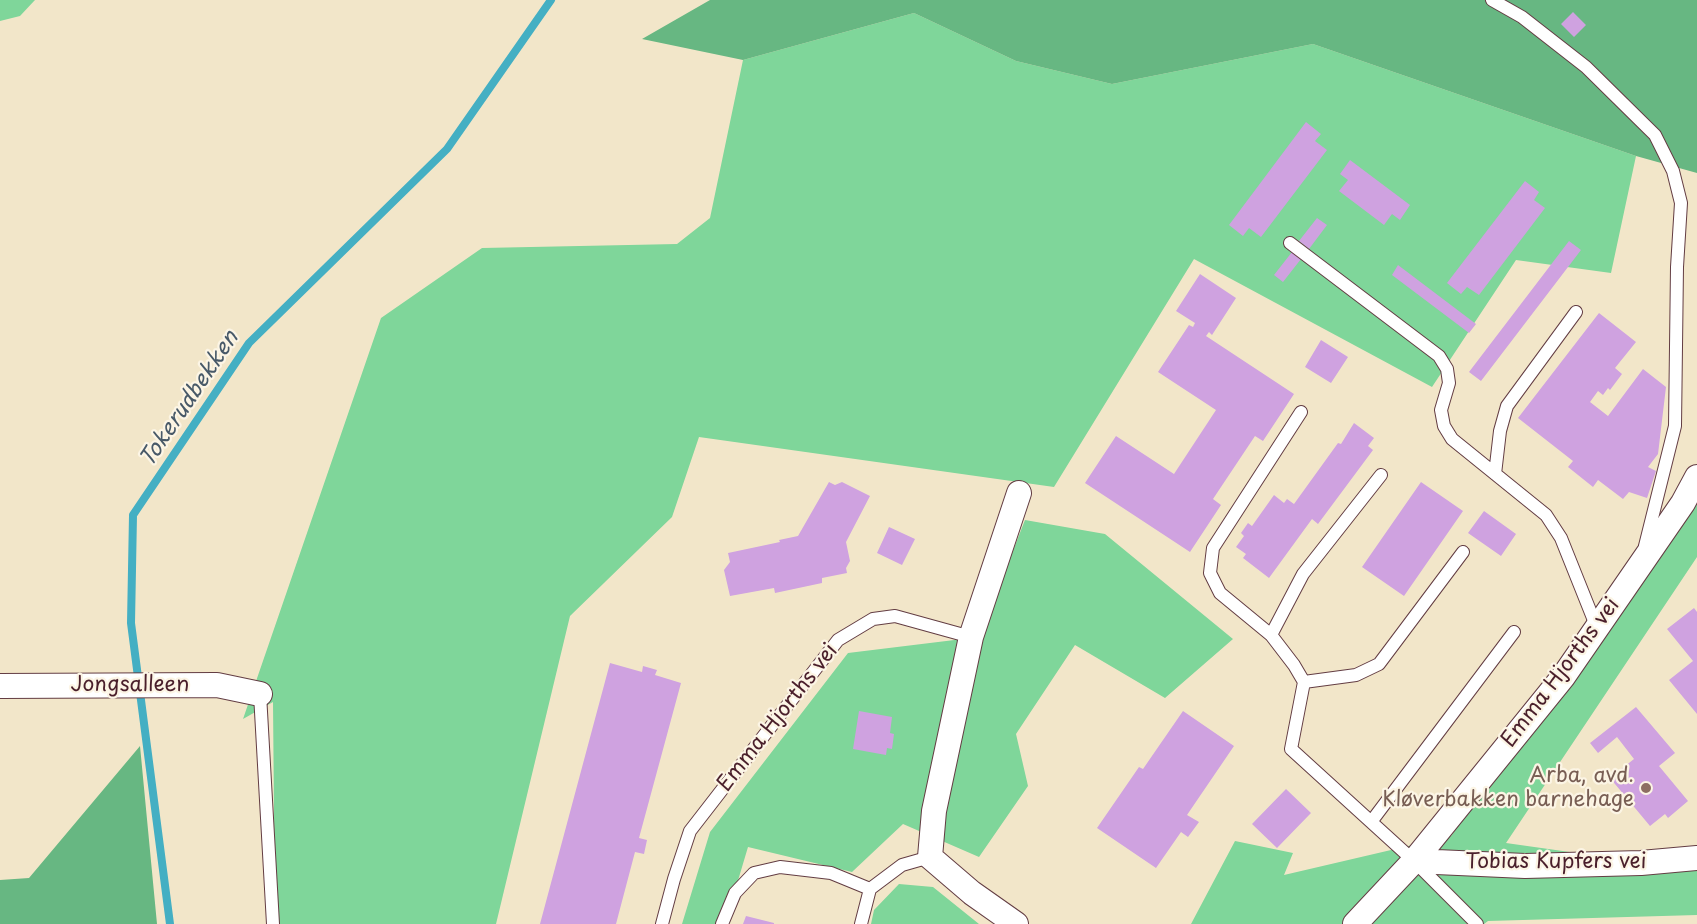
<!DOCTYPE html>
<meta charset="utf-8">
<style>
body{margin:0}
canvas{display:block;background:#f2e6c9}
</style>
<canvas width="1697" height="924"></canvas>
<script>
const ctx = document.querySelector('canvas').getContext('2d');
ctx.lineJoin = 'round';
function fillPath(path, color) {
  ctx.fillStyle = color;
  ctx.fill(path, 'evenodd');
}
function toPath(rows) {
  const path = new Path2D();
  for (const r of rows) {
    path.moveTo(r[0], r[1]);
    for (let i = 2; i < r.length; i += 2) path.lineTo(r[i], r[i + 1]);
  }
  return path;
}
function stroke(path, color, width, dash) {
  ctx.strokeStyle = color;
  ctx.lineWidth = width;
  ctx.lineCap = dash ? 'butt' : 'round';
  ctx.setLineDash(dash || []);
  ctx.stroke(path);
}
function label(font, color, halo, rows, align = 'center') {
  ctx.font = font + ' "Playpen Sans",sans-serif';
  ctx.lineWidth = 4.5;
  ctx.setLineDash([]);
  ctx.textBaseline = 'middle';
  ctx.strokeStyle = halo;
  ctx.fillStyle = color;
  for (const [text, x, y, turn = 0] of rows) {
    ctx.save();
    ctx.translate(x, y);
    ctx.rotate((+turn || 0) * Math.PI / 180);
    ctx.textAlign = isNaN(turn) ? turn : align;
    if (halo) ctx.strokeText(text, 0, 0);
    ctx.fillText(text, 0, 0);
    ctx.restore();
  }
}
fillPath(toPath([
 [0,0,35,0,20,16,0,21],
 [914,13,1016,61,1112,84,1313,44,1636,156,1611,273,1516,260,1432,387,1194,259,1054,487,699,437,672,517,570,616,496,924,275,924,273,702,243,719,381,318,482,248,677,244,710,218,743,60],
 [1697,485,1697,557,1506,843,1697,870,1697,915,1488,921,1484,924,1191,924,1235,841,1293,853,1284,875,1451,836,1649,561],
 [1025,520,1105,534,1233,639,1165,698,1075,645,1016,734,1028,786,979,857,903,824,852,872,748,847,725,924,682,924,710,832,848,653,979,637],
 [899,884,933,887,979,924,871,924,874,910]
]), '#7fd69a');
fillPath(toPath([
 [710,0,1697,0,1697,173,1636,156,1313,44,1112,84,1016,61,914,13,743,60,642,39],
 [140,746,157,924,0,924,0,880,29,878]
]), '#67b782');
stroke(toPath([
 [170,924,131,623,133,515,249,343,447,149,551,0]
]), '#44afc3', 8);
fillPath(toPath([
 [1573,12,1586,25,1574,37,1561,24],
 [1306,122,1321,134,1315,141,1327,150,1261,237,1249,228,1243,236,1229,225],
 [1350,160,1410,205,1400,220,1392,214,1384,225,1339,191,1348,180,1340,174],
 [1525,181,1539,192,1534,200,1545,208,1479,295,1467,287,1461,294,1447,283],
 [1317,218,1327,225,1309,249,1299,241],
 [1569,241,1581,250,1481,381,1469,372],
 [1292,252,1301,259,1283,282,1274,275],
 [1398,265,1476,324,1469,333,1392,275],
 [1200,274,1236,298,1212,335,1209,332,1206,336,1294,394,1263,441,1255,436,1213,499,1221,505,1190,552,1085,483,1116,436,1174,474,1216,410,1158,372,1189,325,1193,327,1195,323,1176,311],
 [1599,313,1636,342,1615,368,1622,374,1610,390,1608,388,1603,395,1598,391,1590,402,1608,416,1643,369,1666,387,1658,454,1648,467,1656,471,1647,498,1629,492,1623,499,1598,480,1593,487,1568,467,1573,461,1518,418],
 [1321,340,1348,357,1331,383,1305,367],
 [1354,423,1374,438,1368,446,1373,450,1318,524,1312,519,1269,578,1243,558,1246,554,1236,547,1244,536,1241,533,1248,523,1252,526,1274,495,1284,503,1287,499,1294,504,1338,443,1341,444],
 [829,482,835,485,842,482,870,496,846,542,850,561,846,568,847,573,822,578,822,583,775,593,774,588,730,596,724,570,730,562,728,553,780,542,779,540,798,536],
 [1421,482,1463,511,1404,596,1362,567],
 [1484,511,1516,534,1501,556,1468,533],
 [889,527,915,539,902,565,877,553],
 [1694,608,1697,612,1697,714,1669,680,1693,661,1667,629],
 [610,663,642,672,643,666,657,670,655,675,681,683,639,838,647,840,644,854,635,852,616,924,540,924],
 [1636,707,1675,753,1659,766,1688,801,1668,818,1665,814,1650,826,1610,778,1634,759,1617,737,1598,753,1590,743],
 [859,711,892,717,890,733,894,734,892,749,887,748,886,755,853,749],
 [1183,711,1234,746,1187,815,1199,822,1188,837,1181,832,1156,868,1097,828,1139,767,1143,769],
 [1286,789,1311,813,1277,848,1252,824],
 [746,916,774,923,774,924,743,924]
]), '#cfa2e0');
const lane = toPath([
 [1492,0,1522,17,1586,67,1655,135,1673,171,1681,203,1677,267,1675,426,1645,546],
 [1290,243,1439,356,1447,369,1449,383,1441,410,1444,426,1452,439,1546,515,1561,538,1597,628],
 [1301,412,1213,548,1210,573,1220,593,1271,635,1294,665,1304,682],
 [1495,474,1500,431,1507,406,1576,312],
 [1271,635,1303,574,1381,475],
 [1304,682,1291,749,1414,861,1477,924],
 [1304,682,1356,675,1379,664,1463,552],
 [260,694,273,924],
 [1371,822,1514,632],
 [662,924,674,879,690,831,838,640,873,619,895,616,971,637],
 [722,924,735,893,754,873,780,867,831,873,870,889],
 [861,924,870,889,902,865,930,857]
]);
const street = toPath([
 [0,686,217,685,260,694],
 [1414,861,1525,866,1641,863,1697,858],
 [1016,924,972,893,930,857,934,811,971,637,1019,493],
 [1355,924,1414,861,1563,677,1683,503,1697,477]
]);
stroke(lane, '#633d43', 14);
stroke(street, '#633d43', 26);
stroke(lane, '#fff', 12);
stroke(street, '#fff', 24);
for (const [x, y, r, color] of [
 [1646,788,6,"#8d6e63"]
]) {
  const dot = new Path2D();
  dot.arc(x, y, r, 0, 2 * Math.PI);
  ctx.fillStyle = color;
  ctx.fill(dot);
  stroke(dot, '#fcf5e5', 2);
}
label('21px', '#4a1f2b', '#fcf5e5', [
 ["Emma Hjorths vei",1561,673,-53],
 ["Jongsalleen",130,685],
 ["Emma Hjorths vei",778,718,-52],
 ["Tobias Kupfers vei",1556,862]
]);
label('21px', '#785e54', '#fcf5e5', [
 ["Arba, avd.",1634,776],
 ["Kløverbakken barnehage",1634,800]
], 'right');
label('italic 22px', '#485968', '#fcf5e5', [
 ["Tokerudbekken",190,399,-56]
]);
</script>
